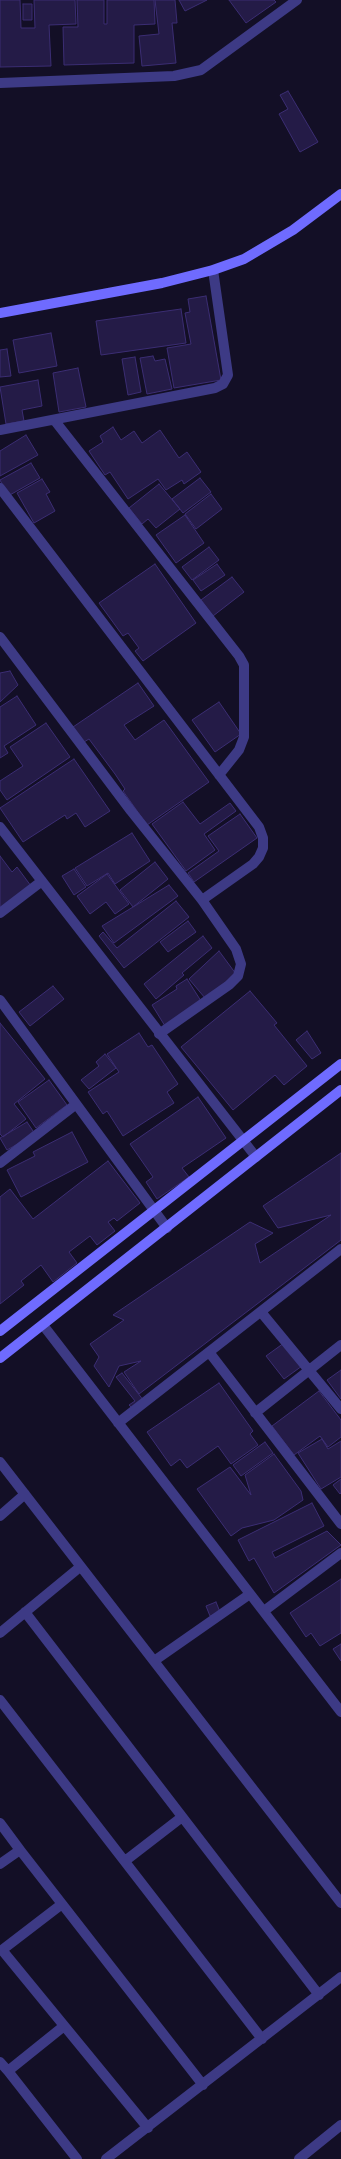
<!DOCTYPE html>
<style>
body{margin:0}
canvas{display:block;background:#130f26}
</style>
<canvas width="341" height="2159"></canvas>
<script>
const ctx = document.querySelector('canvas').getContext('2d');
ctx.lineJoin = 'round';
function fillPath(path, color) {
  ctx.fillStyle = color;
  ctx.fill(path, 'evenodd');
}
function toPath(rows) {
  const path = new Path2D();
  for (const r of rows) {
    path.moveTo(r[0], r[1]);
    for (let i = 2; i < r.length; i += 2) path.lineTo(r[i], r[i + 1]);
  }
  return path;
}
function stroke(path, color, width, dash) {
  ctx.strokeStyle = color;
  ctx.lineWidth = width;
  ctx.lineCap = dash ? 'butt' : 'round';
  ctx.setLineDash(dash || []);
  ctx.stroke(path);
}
const building = toPath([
 [0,0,20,0,21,28,35,28,34,0,75,0,76,24,49,25,51,66,0,67,0,0],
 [77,0,104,0,104,24,107,24,107,0,154,0,155,24,134,25,134,63,64,65,63,27,78,27,77,0],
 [155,0,175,0,177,23,172,23,176,63,142,66,139,36,159,34,155,0],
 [179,0,207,0,185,11,179,0],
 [229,0,274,0,276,2,246,23,229,0],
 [23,4,32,4,32,20,23,20,23,4],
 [288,91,318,142,300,152,279,114,288,109,280,95,288,91],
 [206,296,221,380,174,388,167,348,191,344,185,313,190,312,188,299,206,296],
 [181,309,186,343,101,355,96,321,181,309],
 [51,333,57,366,19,373,13,340,51,333],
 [7,349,11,376,0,377,0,350,7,349],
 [153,356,155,361,165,359,172,389,147,394,140,358,153,356],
 [135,357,141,392,128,395,122,359,135,357],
 [78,368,86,407,59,412,53,373,78,368],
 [38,380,42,406,22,410,24,421,6,424,0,387,38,380],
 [113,427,121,440,134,431,142,443,160,430,179,458,187,452,201,472,184,484,182,480,166,490,158,479,128,499,110,472,105,475,89,451,103,442,100,436,113,427],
 [26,435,38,455,0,476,0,451,26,435],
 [31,463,40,478,8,496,0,480,31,463],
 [200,478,211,492,183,513,172,499,200,478],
 [42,479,50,492,46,494,55,511,34,523,17,493,42,479],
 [159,484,180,509,156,528,148,519,142,524,129,508,159,484],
 [211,494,222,509,196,529,185,514,211,494],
 [185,515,204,543,176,563,156,535,185,515],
 [209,547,219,560,192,580,182,567,209,547],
 [155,564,196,623,143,661,135,651,139,648,128,633,123,636,99,603,155,564],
 [217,564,225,575,201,591,193,580,217,564],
 [232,577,244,592,213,616,201,600,232,577],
 [10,671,18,685,0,702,0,673,10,671],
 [138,683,154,706,124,725,135,740,164,720,209,782,147,825,123,791,125,789,115,774,89,739,84,742,73,727,138,683],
 [17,696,36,725,4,746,8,753,0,758,0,707,17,696],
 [219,702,241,734,215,752,192,720,219,702],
 [46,723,70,757,7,800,0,790,0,781,23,766,10,747,46,723],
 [74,759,110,811,85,827,76,813,67,819,65,815,23,842,0,808,74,759],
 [183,802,200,824,230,803,236,811,204,834,215,850,186,871,152,824,183,802],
 [240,814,257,838,194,882,188,873,219,851,208,836,240,814],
 [132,833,150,861,115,884,108,873,87,886,75,868,132,833],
 [0,856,12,872,17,867,31,886,0,908,0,856],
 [155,862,168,879,133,907,120,890,155,862],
 [74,869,86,887,74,895,62,876,74,869],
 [107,874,129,904,115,914,106,902,90,914,77,896,107,874],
 [169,885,178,896,114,943,102,926,169,885],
 [176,901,189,917,124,968,99,936,103,932,117,948,176,901],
 [188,921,196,932,168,952,160,942,188,921],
 [203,936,212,948,182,973,184,975,156,999,144,984,203,936],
 [219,951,236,974,205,998,189,979,219,951],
 [187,979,201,1001,165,1026,152,1005,177,989,176,986,187,979],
 [53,986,64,999,30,1026,19,1012,53,986],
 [250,991,277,1023,274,1025,307,1066,284,1085,275,1075,233,1110,181,1047,250,991],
 [0,1023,45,1079,14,1104,26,1119,3,1137,0,1134,0,1023],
 [307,1031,321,1053,312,1059,296,1040,307,1031],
 [139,1033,148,1047,152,1045,178,1084,167,1092,174,1103,123,1136,107,1111,103,1114,88,1092,119,1072,107,1054,139,1033],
 [105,1054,116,1068,89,1089,81,1080,99,1066,96,1062,105,1054],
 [49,1080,67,1105,36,1128,18,1102,49,1080],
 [198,1097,226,1138,182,1168,189,1177,157,1199,146,1182,153,1177,130,1144,198,1097],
 [27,1122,35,1134,7,1150,0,1138,27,1122],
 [72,1132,88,1162,21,1197,7,1170,35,1156,33,1152,72,1132],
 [341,1153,341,1240,139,1394,124,1372,141,1361,119,1366,109,1387,94,1366,99,1357,90,1344,124,1320,113,1315,250,1222,273,1233,255,1244,260,1263,331,1215,278,1228,263,1206,341,1153],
 [108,1161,140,1203,117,1221,114,1218,108,1222,115,1231,97,1245,90,1236,69,1252,77,1263,53,1282,41,1265,21,1281,24,1285,0,1304,0,1197,10,1189,33,1219,108,1161],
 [284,1343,302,1366,284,1379,266,1356,284,1343],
 [341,1370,341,1399,327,1380,341,1370],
 [122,1373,144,1401,133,1409,129,1405,135,1401,116,1377,122,1373],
 [219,1383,253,1431,250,1434,258,1445,231,1464,218,1446,187,1468,180,1459,171,1466,147,1432,219,1383],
 [319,1391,341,1420,341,1437,328,1447,320,1436,294,1455,272,1426,319,1391],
 [322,1439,328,1449,341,1441,341,1477,321,1489,298,1453,322,1439],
 [265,1442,273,1453,241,1476,233,1465,265,1442],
 [274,1454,301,1491,303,1500,274,1520,242,1528,231,1536,197,1489,230,1467,251,1495,245,1475,274,1454],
 [341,1479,341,1493,340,1494,333,1485,341,1479],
 [312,1503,324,1526,272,1552,275,1558,327,1531,341,1545,274,1593,254,1558,249,1561,238,1540,312,1503],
 [341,1579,341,1633,320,1646,311,1633,306,1637,290,1613,341,1579],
 [216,1602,220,1612,210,1616,206,1606,216,1602],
 [341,1644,341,1661,333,1649,341,1644]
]);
fillPath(building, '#241b47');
stroke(building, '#3b2d73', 1);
stroke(toPath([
 [0,83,174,76,201,70,297,0],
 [55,421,239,656,244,665,244,737,239,750,219,775],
 [0,430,215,388,223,384,228,375,213,270],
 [0,488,259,827,263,838,263,848,259,857,253,864,202,900],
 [0,637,131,811,202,900,236,949,241,964,238,976,229,985,159,1034],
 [0,827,256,1157],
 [0,913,42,881],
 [0,1000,167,1228],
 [0,1163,75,1105],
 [261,1312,341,1409],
 [43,1325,341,1712],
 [209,1352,341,1524],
 [255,1413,341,1345],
 [118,1423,341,1249],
 [0,1462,341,1903],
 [0,1516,25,1494],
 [264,1611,341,1553],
 [25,1612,319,1995],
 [0,1633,80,1567],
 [154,1661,250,1594],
 [0,1700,262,2039],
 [0,1823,20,1850,0,1864],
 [20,1850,203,2085],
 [125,1861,182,1817],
 [62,1904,2,1950,148,2128],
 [64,2026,8,2071,77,2159],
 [0,2062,8,2071],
 [106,2159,341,1977],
 [299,2159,341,2125]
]), '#3d3a85', 10);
stroke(toPath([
 [0,313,162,283,213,270,244,259,293,230,341,194],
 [0,1331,341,1064],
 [0,1358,341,1090]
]), '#6f6bff', 10);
</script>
